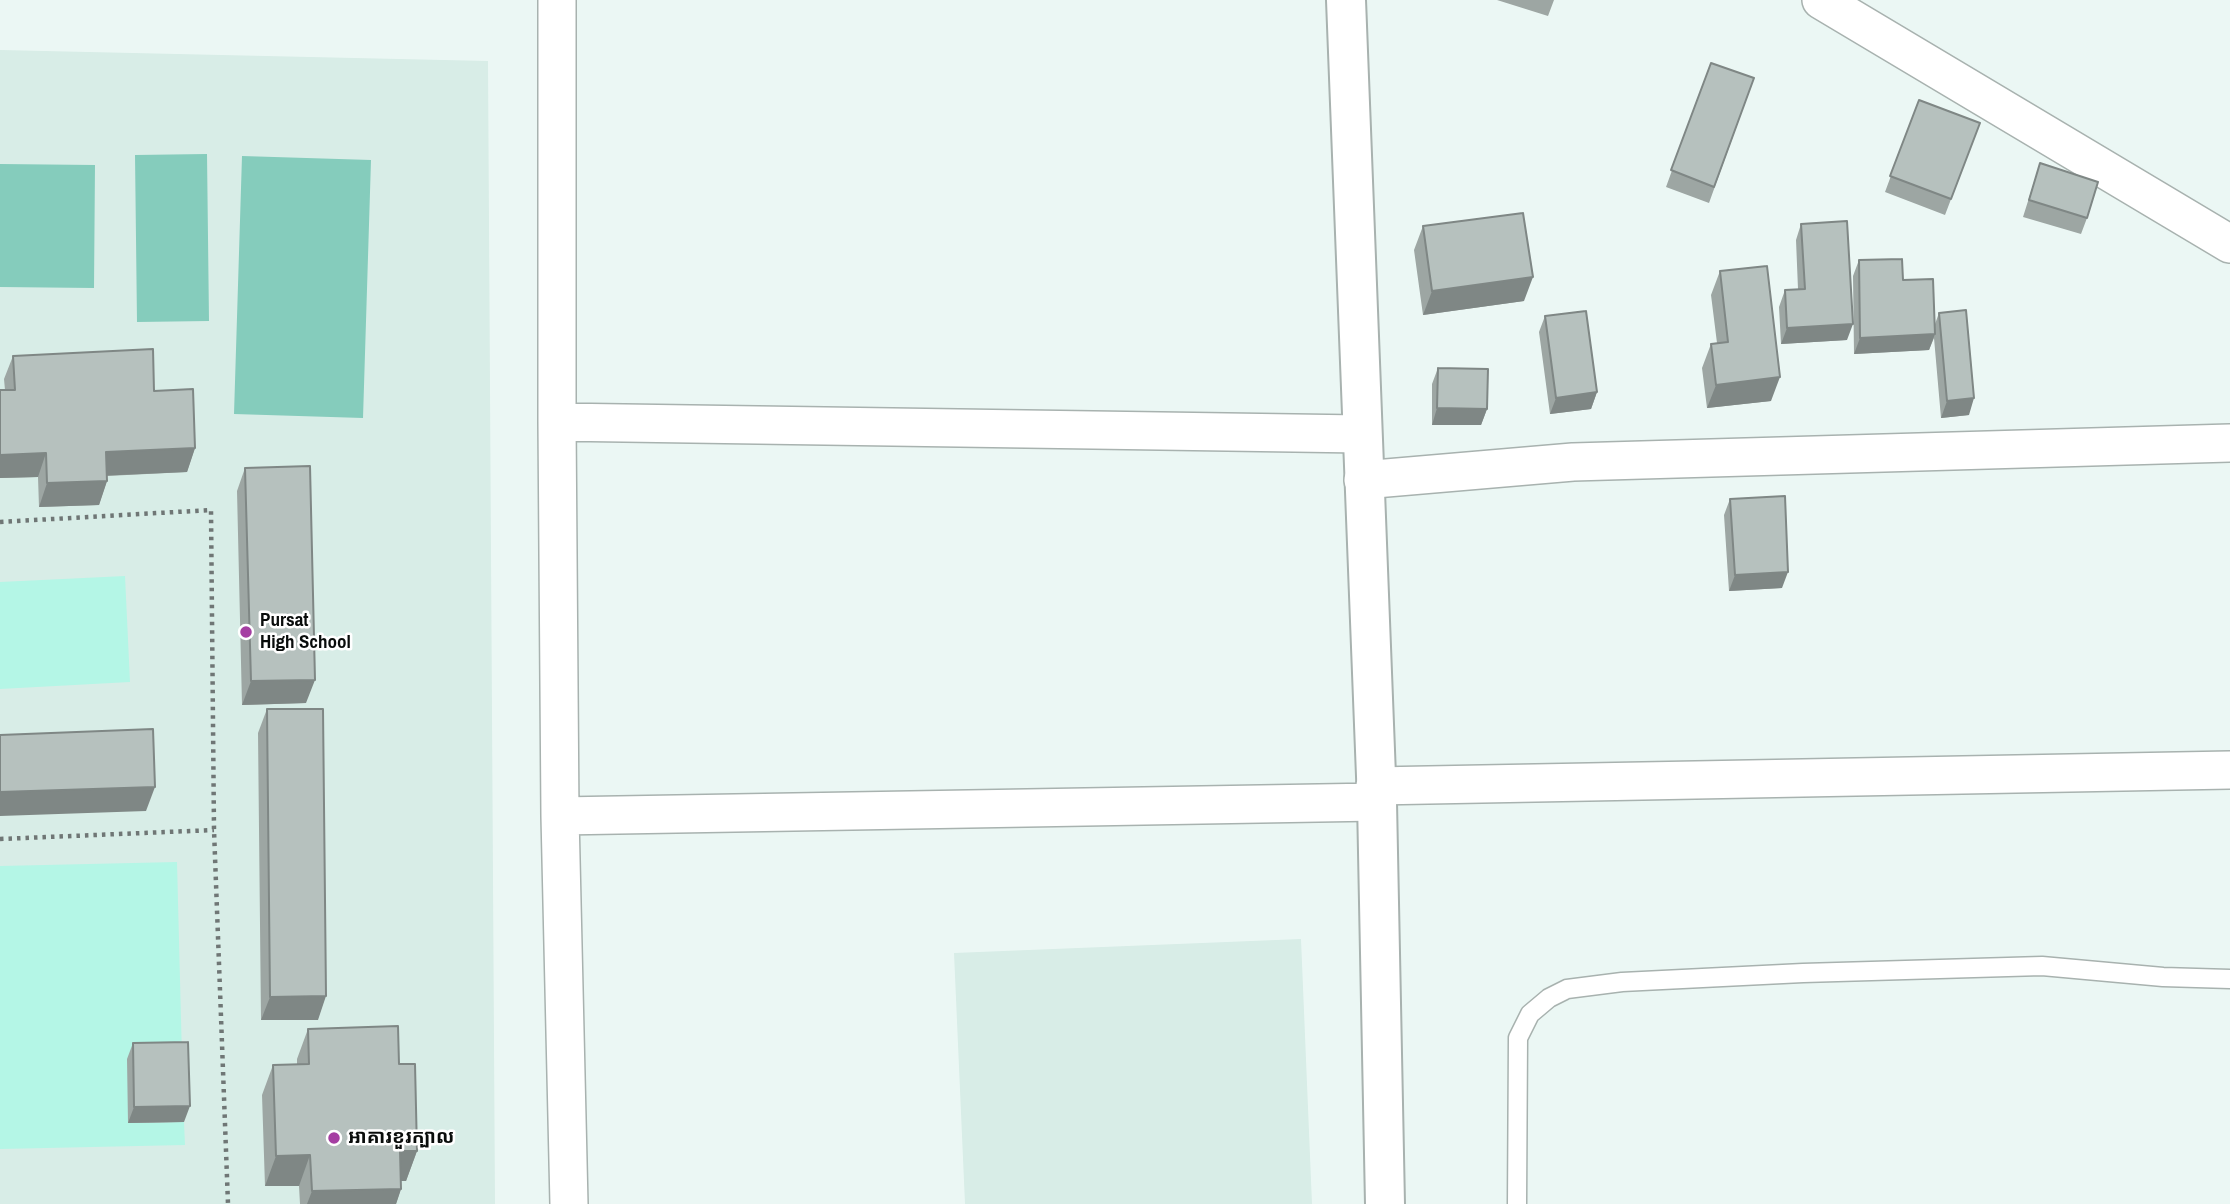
<!DOCTYPE html>
<meta charset="utf-8">
<style>
body{margin:0}
canvas{display:block;background:#ebf7f4}
</style>
<canvas width="2230" height="1204"></canvas>
<script>
const ctx = document.querySelector('canvas').getContext('2d');
ctx.lineJoin = 'round';
function fillPath(path, color) {
  ctx.fillStyle = color;
  ctx.fill(path, 'evenodd');
}
function toPath(rows) {
  const path = new Path2D();
  for (const r of rows) {
    path.moveTo(r[0], r[1]);
    for (let i = 2; i < r.length; i += 2) path.lineTo(r[i], r[i + 1]);
  }
  return path;
}
function stroke(path, color, width, dash) {
  ctx.strokeStyle = color;
  ctx.lineWidth = width;
  ctx.lineCap = dash ? 'butt' : 'round';
  ctx.setLineDash(dash || []);
  ctx.stroke(path);
}
function label(font, color, halo, rows, align = 'center') {
  ctx.font = font + ' "Archivo Narrow","Noto Sans Khmer",sans-serif';
  ctx.lineWidth = 5;
  ctx.setLineDash([]);
  ctx.textBaseline = 'middle';
  ctx.strokeStyle = halo;
  ctx.fillStyle = color;
  for (const [text, x, y, turn = 0] of rows) {
    ctx.save();
    ctx.translate(x, y);
    ctx.rotate((+turn || 0) * Math.PI / 180);
    ctx.textAlign = isNaN(turn) ? turn : align;
    if (halo) ctx.strokeText(text, 0, 0);
    ctx.fillText(text, 0, 0);
    ctx.restore();
  }
}
fillPath(toPath([
 [0,50,488,61,495,1204,0,1204],
 [1301,939,1312,1204,965,1204,954,953]
]), '#d8ede7');
fillPath(toPath([
 [125,576,130,682,0,689,0,582],
 [177,862,182,1058,129,1123,184,1122,185,1145,0,1149,0,866]
]), '#b4f6e6');
fillPath(toPath([
 [207,154,209,321,137,322,135,155],
 [242,156,371,160,363,418,234,414],
 [0,164,95,165,94,288,0,287]
]), '#85ccbc');
const service = toPath([
 [1517,1204,1518,1038,1530,1014,1549,998,1567,989,1622,982,1803,973,2042,966,2163,977,2230,979]
]);
const minor = toPath([
 [557,0,557,422,560,816,569,1204],
 [1821,0,2230,244],
 [557,422,1361,434],
 [1363,480,1573,462,2230,443],
 [1375,786,2230,770],
 [560,816,1377,802]
]);
const tertiary = toPath([
 [1346,0,1377,802,1385,1204]
]);
stroke(service, '#a8b2af', 21);
stroke(minor, '#a8b2af', 40);
stroke(tertiary, '#a8b2af', 42);
stroke(toPath([
 [0,522,211,510,214,830,228,1204],
 [0,839,214,830]
]), '#6f7675', 4.5, [3.5, 5]);
stroke(service, '#fff', 18);
stroke(minor, '#fff', 37);
stroke(tertiary, '#fff', 38);
fillPath(toPath([
 [1497,0,1554,0,1548,16],
 [1711,63,1754,78,1709,203,1666,187],
 [1919,100,1980,123,1945,215,1885,192],
 [2040,163,2087,218,2081,234,2023,217],
 [1801,224,1847,340,1781,344,1779,307,1785,290,1798,289,1796,240],
 [1423,226,1524,301,1423,315,1414,250],
 [1859,260,1903,280,1935,324,1939,313,1969,415,1941,418,1934,338,1929,350,1854,354,1853,276],
 [1720,271,1771,401,1707,408,1702,368,1711,344,1717,343,1711,295],
 [1545,316,1597,392,1591,409,1550,414,1539,332],
 [13,356,154,391,195,448,187,472,107,476,107,481,99,505,39,507,38,477,0,478,0,390,5,390,4,379],
 [1438,368,1487,409,1481,425,1432,425,1432,384],
 [245,468,306,703,242,705,237,491],
 [1730,499,1782,588,1729,591,1724,515],
 [267,709,318,1020,261,1020,258,733],
 [308,1029,399,1064,417,1151,406,1181,401,1181,401,1189,396,1204,300,1204,299,1186,265,1186,262,1095,273,1065,297,1065,297,1059],
 [133,1043,184,1122,128,1123,127,1059]
]), '#9da6a3');
fillPath(toPath([
 [1533,277,1524,301,1423,315,1432,291],
 [1853,324,1847,340,1781,344,1787,328],
 [1935,334,1929,350,1854,354,1860,338],
 [1780,377,1771,401,1707,408,1716,385],
 [1597,392,1591,409,1550,414,1556,398],
 [1974,398,1969,415,1941,418,1947,401],
 [1437,408,1487,409,1481,425,1432,425],
 [195,448,187,472,97,476,106,452],
 [46,453,38,477,0,478,0,455],
 [107,481,99,505,39,507,47,483],
 [1788,572,1782,588,1729,591,1735,575],
 [315,680,306,703,242,705,251,681],
 [155,787,146,811,0,816,0,792],
 [326,996,318,1020,261,1020,270,997],
 [190,1106,184,1122,128,1123,134,1107],
 [400,1151,417,1151,406,1181,389,1181],
 [310,1155,299,1186,265,1186,276,1156],
 [401,1189,396,1204,307,1204,312,1191]
]), '#7f8785');
const building = toPath([
 [1711,63,1754,78,1714,187,1671,170,1711,63],
 [1919,100,1980,123,1951,199,1890,176,1919,100],
 [2040,163,2098,182,2087,218,2029,200,2040,163],
 [1523,213,1533,277,1432,291,1423,226,1523,213],
 [1847,221,1853,324,1787,328,1785,290,1805,289,1801,224,1847,221],
 [1902,259,1903,280,1933,279,1935,334,1860,338,1859,260,1902,259],
 [1767,266,1780,377,1716,385,1711,344,1728,342,1720,271,1767,266],
 [1966,310,1974,398,1947,401,1939,313,1966,310],
 [1586,311,1597,392,1556,398,1545,316,1586,311],
 [153,349,154,391,193,389,195,448,106,452,107,481,47,483,46,453,0,455,0,390,15,390,13,356,153,349],
 [1438,368,1488,369,1487,409,1437,408,1438,368],
 [310,466,315,680,251,681,245,468,310,466],
 [1785,496,1788,572,1735,575,1730,499,1785,496],
 [267,709,323,709,326,996,270,997,267,709],
 [153,729,155,787,0,792,0,735,153,729],
 [398,1026,399,1064,415,1064,417,1151,400,1151,401,1189,312,1191,310,1155,276,1156,273,1065,309,1064,308,1029,398,1026],
 [188,1042,190,1106,134,1107,133,1043,188,1042]
]);
fillPath(building, '#b6c1be');
stroke(building, '#7f8785', 2);
for (const [x, y, r, color] of [
 [246,632,7,"#a53ea2"],
 [334,1138,7,"#a53ea2"]
]) {
  const dot = new Path2D();
  dot.arc(x, y, r, 0, 2 * Math.PI);
  ctx.fillStyle = color;
  ctx.fill(dot);
  stroke(dot, '#fff', 2.5);
}
label('bold 19px', '#090c0b', '#fff', [
 ["Pursat",260,621],
 ["High School",260,643],
 ["អាគារខួរក្បាល",348,1138]
], 'left');
</script>
